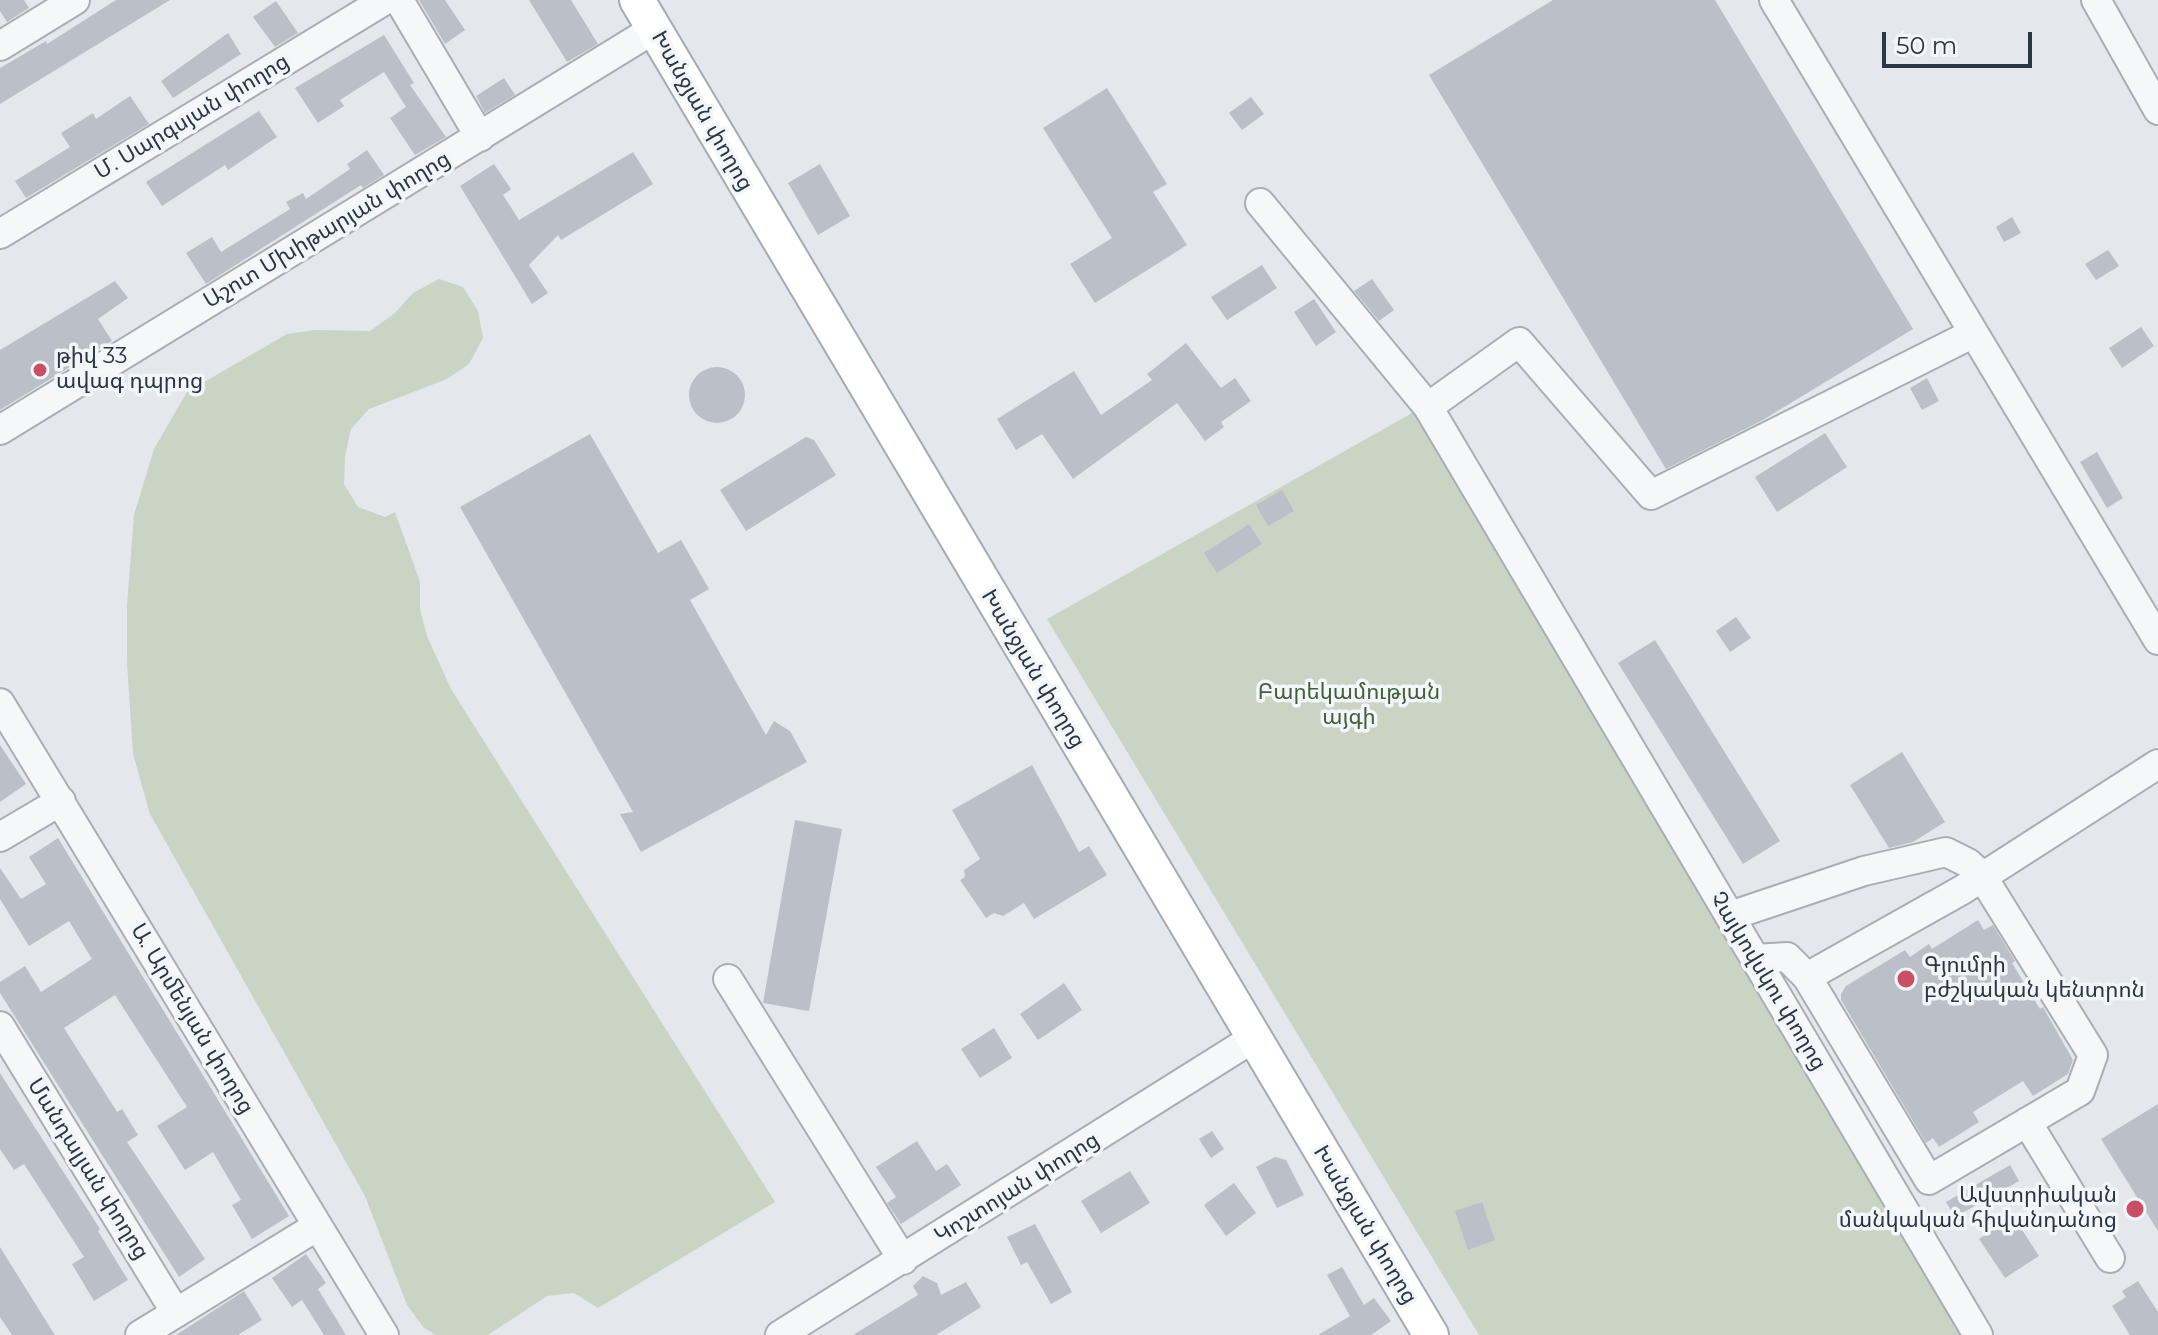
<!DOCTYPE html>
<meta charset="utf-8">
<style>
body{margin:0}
#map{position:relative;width:2158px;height:1335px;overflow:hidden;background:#e4e7eb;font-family:Montserrat,sans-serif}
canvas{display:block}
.scale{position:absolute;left:1882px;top:32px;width:150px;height:36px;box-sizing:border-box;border:4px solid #2c3543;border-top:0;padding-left:10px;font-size:24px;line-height:28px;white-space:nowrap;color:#2c3543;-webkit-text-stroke:6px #f3f6f8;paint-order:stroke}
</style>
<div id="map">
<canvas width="2158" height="1335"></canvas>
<div class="scale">50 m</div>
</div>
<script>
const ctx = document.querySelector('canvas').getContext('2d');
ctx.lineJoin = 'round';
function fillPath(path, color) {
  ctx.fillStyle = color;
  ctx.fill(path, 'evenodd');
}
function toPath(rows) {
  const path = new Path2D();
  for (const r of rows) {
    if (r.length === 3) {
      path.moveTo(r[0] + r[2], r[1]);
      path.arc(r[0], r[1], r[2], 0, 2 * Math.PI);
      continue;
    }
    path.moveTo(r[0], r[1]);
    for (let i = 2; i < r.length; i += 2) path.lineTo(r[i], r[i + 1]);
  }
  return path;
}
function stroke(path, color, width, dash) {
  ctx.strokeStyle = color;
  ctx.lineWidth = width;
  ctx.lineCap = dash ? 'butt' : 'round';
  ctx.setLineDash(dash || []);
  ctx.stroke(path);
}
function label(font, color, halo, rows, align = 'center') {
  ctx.font = font + ' Montserrat,"Noto Sans Armenian",sans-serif';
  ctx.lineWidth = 7;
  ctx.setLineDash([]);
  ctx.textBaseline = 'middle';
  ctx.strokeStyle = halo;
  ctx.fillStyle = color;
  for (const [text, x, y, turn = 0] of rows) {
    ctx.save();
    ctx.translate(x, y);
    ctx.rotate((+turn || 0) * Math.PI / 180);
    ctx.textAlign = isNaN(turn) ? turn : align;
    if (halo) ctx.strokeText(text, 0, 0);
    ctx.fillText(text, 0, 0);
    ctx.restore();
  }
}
fillPath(toPath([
 [439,279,463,287,478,311,483,338,469,364,447,379,369,409,351,429,345,456,344,484,358,507,385,517,395,512,420,582,420,610,427,636,451,689,775,1202,598,1308,574,1293,547,1296,488,1335,436,1335,424,1328,407,1305,365,1196,150,814,133,754,127,662,127,605,134,515,154,449,187,392,287,334,315,330,370,331,395,313,413,293],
 [1421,408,1967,1335,1479,1335,1047,619]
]), '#c9d4c5');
fillPath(toPath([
 [0,0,24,0,29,8,7,22,0,11],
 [116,0,170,0,0,104,0,68,46,41,47,44],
 [419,0,445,0,465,30,445,44],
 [529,0,571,0,598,44,567,62],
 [1553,0,1715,0,1913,329,1761,421,1666,469,1429,75],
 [276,1,298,33,275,47,253,17],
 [228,33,241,54,173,98,161,81],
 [384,35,414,83,410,85,446,137,415,155,390,118,406,107,384,72,340,100,344,106,318,123,295,88],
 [504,78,515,95,485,113,476,96],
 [1107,88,1167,184,1153,192,1187,245,1095,303,1070,264,1112,238,1043,128],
 [130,96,149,124,26,198,15,181,70,147,61,133,93,113,96,119],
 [1251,97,1264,114,1242,130,1229,113],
 [259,111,277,137,228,170,225,165,162,206,146,182],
 [367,150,384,175,363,188,361,185,206,284,186,253,212,237,221,252,290,209,286,202,303,193,306,199,350,169,347,164],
 [633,152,653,184,561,240,558,235,529,265,548,293,532,304,460,186,494,164,511,189,503,195,519,220],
 [820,164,850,216,818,235,788,183],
 [2012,217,2021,233,2004,242,1996,227],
 [2108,250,2119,266,2096,280,2085,264],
 [1262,265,1277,288,1227,320,1211,297],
 [1372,279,1394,310,1379,321,1354,291],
 [115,281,128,298,98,319,112,341,0,410,0,350],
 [1314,299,1336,332,1316,346,1294,312],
 [2141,327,2154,346,2122,368,2109,348],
 [1186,343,1221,388,1235,378,1251,401,1221,422,1224,427,1205,441,1177,403,1073,479,1042,434,1016,450,997,419,1074,371,1101,415,1152,380,1147,374],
 [717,395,28],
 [1927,378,1939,401,1922,410,1910,388],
 [1825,433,1847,467,1777,512,1755,477],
 [590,434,658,553,681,540,709,589,690,600,766,735,774,721,790,731,807,762,641,852,620,814,633,812,460,507],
 [806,437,814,440,836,475,746,531,720,490],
 [2097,452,2123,498,2107,508,2080,462],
 [1282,490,1294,511,1268,526,1256,505],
 [1249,524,1262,544,1217,573,1204,553],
 [1736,617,1751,638,1730,652,1716,631],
 [1655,640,1780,841,1743,864,1618,663],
 [0,745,26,784,0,802],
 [1902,752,1945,822,1913,842,1889,848,1850,785],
 [1032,765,1079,852,1089,846,1107,875,1034,919,1024,903,1003,916,994,913,986,918,960,880,965,877,964,870,980,859,952,810],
 [795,820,842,829,809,1011,763,1003],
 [58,838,289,1216,252,1239,232,1205,241,1200,213,1152,185,1170,157,1126,187,1107,115,995,64,1028,117,1112,122,1109,138,1135,127,1142,205,1259,179,1277,0,993,0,982,25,966,41,992,92,959,69,921,29,946,0,899,0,868,21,899,46,884,29,857],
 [1978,920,1984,930,1993,925,2015,961,2012,963,2040,1009,2043,1007,2073,1060,2068,1074,2033,1096,2023,1081,1973,1112,1979,1122,1939,1147,1933,1138,1926,1143,1841,1000,1841,994,1846,986,1905,950,1910,957,1929,944,1932,949],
 [1064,983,1082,1010,1038,1040,1020,1014],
 [994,1028,1012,1058,980,1078,961,1049],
 [0,1073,100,1229,98,1231,128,1280,94,1301,72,1264,84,1257,24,1164,14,1170,0,1149],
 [2158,1104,2158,1231,2101,1139],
 [1212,1131,1224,1149,1211,1158,1199,1139],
 [917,1141,936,1171,947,1164,961,1185,901,1224,887,1203,896,1197,876,1167],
 [1275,1157,1286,1160,1304,1195,1277,1208,1256,1167],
 [2010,1165,2019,1181,1955,1217,1946,1202],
 [1130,1171,1150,1203,1101,1233,1081,1201],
 [1234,1183,1256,1213,1226,1236,1204,1205],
 [1482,1202,1495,1240,1468,1250,1455,1211],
 [2013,1216,2039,1256,2005,1278,1979,1239],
 [1035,1224,1072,1292,1051,1304,1027,1262,1021,1265,1007,1237],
 [0,1247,43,1316,55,1335,12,1335,0,1317],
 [306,1254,326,1283,318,1289,346,1335,324,1335,302,1300,292,1307,272,1278],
 [1342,1267,1364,1305,1374,1298,1391,1321,1371,1335,1318,1335,1350,1316,1327,1275],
 [923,1276,937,1283,941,1295,966,1282,981,1307,936,1335,853,1335,918,1295,913,1286],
 [2138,1281,2158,1312,2158,1335,2130,1335,2112,1306,2126,1297,2122,1291],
 [244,1291,262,1320,238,1335,176,1335]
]), '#bbc0c8');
const minor = toPath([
 [399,0,480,137],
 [1774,0,2158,640],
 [2096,0,2158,110],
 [0,46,75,0],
 [1260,203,1428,407],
 [0,234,385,0],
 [1972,334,1651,495,1519,342,1428,407,1978,1335],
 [0,430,654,29],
 [0,703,384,1335],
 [0,837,61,801],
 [1730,916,1864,871,1946,852,1968,863,1982,876,2093,1055,2080,1091,1929,1180,1807,977,1787,957,1755,959],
 [1807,977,1962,890,2158,764],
 [728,979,903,1260],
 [0,1026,176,1313],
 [2027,1122,2110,1258],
 [140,1335,316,1227],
 [780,1335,1252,1039]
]);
const major = toPath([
 [637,0,1431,1335]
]);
stroke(minor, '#a9aeb5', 32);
stroke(major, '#a3abb6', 38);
stroke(minor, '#f6f7f9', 28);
stroke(major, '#fff', 34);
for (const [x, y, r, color] of [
 [40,370,8,"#c94f66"],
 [1906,979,10,"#c94f66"],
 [2135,1209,10,"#c94f66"]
]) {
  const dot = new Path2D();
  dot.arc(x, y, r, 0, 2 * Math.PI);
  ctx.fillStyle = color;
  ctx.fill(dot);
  stroke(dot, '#f3f6f8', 3);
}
label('22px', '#2c3543', '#f3f6f8', [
 ["Խանջյան փողոց",702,111,60],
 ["Մ. Սարգսյան փողոց",192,117,-31],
 ["Աշոտ Մխիթարյան փողոց",327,230,-31],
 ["Խանջյան փողոց",1033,669,59],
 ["Չայկովսկու փողոց",1768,981,59],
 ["Ա. Արմենյան փողոց",192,1019,59],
 ["Մանդալյան փողոց",88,1169,58],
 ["Կոշտոյան փողոց",1017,1188,-32],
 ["Խանջյան փողոց",1365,1225,59]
]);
label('22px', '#2c3543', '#f3f6f8', [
 ["թիվ 33",56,357],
 ["ավագ դպրոց",56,382],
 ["Գյումրի",1924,966],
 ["բժշկական կենտրոն",1924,991],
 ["Ավստրիական",2117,1196,"right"],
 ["մանկական հիվանդանոց",2117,1221,"right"]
], 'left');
label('22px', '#425e3a', '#f3f6f8', [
 ["Բարեկամության",1349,693],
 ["այգի",1349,718]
]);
</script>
